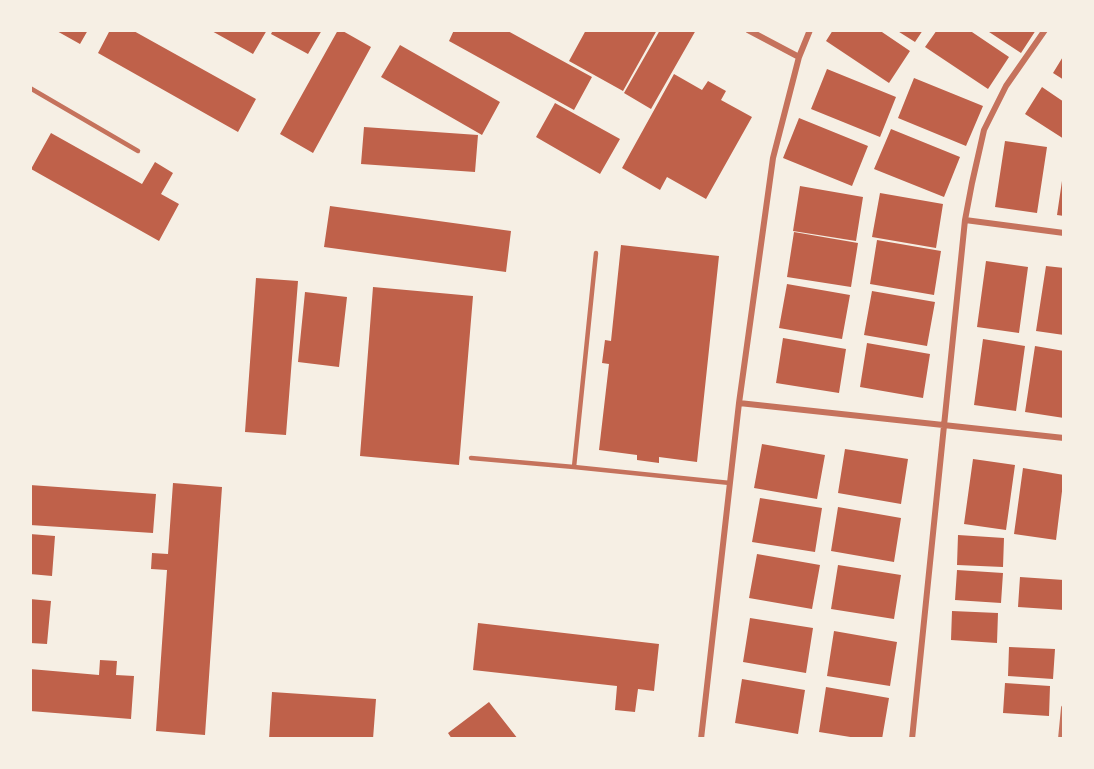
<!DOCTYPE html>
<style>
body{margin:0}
#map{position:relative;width:1094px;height:769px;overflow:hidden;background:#f6efe4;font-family:"Work Sans",sans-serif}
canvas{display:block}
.frame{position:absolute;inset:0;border:32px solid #f6efe4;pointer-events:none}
</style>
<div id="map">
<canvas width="1094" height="769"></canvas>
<div class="frame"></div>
</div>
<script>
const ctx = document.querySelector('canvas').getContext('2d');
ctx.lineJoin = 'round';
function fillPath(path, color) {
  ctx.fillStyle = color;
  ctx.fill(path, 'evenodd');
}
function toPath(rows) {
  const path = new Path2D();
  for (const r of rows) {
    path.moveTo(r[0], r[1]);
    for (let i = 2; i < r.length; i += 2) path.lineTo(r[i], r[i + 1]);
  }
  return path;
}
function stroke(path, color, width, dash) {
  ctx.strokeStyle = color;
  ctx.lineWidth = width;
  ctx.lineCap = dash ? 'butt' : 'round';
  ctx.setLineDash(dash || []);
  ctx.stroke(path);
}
fillPath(toPath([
 [55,30,88,30,80,44],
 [110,30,132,30,256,99,238,132,98,53],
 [210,30,267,30,253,54],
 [273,30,322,30,308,54,271,34],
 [338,30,341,30,371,47,313,153,280,134],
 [454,30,506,30,592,77,574,110,449,41],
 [586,30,657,30,623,91,569,61],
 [660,30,696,30,651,109,624,93],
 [833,30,879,30,910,51,889,83,826,41],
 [896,30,923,30,915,42],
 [937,30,969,30,1009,57,988,89,925,47],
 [986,30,1036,30,1021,53],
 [400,45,500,102,482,135,381,77],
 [1064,55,1064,80,1053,73],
 [827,69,896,97,880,137,811,109],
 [674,74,702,90,708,81,726,91,721,100,752,117,706,199,667,177,660,190,622,168],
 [914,78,983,106,966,146,898,118],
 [1042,87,1064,102,1064,139,1025,114],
 [555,103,620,139,600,174,536,137],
 [799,118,868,146,852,186,783,158],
 [364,127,478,135,475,172,361,164],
 [891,129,960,157,944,197,874,169],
 [51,133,142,184,155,162,173,173,161,194,179,204,159,241,31,169],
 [1005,141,1047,147,1037,213,995,207],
 [1063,174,1064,174,1064,216,1057,215],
 [800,186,863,197,856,241,793,231],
 [880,193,943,204,936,248,872,237],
 [330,206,511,231,506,272,324,247],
 [794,232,858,243,851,287,787,277],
 [877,240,941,251,934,295,870,284],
 [621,245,719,256,697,462,659,457,659,463,637,460,637,455,599,450,609,364,602,363,605,340,611,341],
 [986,261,1028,267,1019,333,977,327],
 [1046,266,1064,268,1064,335,1036,331],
 [256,278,298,281,286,435,245,432],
 [787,284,850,295,842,339,779,328],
 [373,287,473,296,459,465,360,456],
 [872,291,935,302,927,346,864,335],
 [305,292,347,297,339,367,298,362],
 [783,338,846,349,839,393,776,383],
 [983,339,1025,346,1016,411,974,405],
 [867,343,930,354,923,398,860,387],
 [1035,346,1064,351,1064,418,1025,412],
 [762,444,825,455,817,499,754,488],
 [845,449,908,459,901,504,838,493],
 [973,459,1015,465,1006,530,964,524],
 [1023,468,1064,475,1056,540,1014,534],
 [173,483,222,487,205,735,156,731,167,570,151,569,152,553,168,554],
 [30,485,156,494,153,533,30,525],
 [760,498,822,508,815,552,752,542],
 [838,507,901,518,894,562,831,551],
 [30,534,55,536,52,576,30,574],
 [958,535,1004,538,1003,567,957,565],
 [757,554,820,565,812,609,749,598],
 [838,565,901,575,894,619,831,609],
 [957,570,1003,573,1001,603,955,600],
 [1020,577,1064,580,1064,610,1018,607],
 [30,599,51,601,47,644,30,643],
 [952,611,998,613,997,643,951,640],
 [750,618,813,628,806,673,743,662],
 [478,623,659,644,654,691,638,689,635,712,615,710,617,686,473,670],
 [834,631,897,642,890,686,827,676],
 [1009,647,1055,649,1053,679,1008,676],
 [100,660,117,661,116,675,134,676,131,719,30,711,30,669,99,675],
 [742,679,805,690,798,734,735,723],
 [1005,683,1050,686,1049,716,1003,713],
 [826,687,889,698,882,739,863,739,819,732],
 [272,692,376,699,373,739,269,739],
 [489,702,518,739,452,739,448,733]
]), '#bf614a');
stroke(toPath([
 [30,88,138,151],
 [471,458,574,467,730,483],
 [574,467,596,253]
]), '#c5725c', 4.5);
stroke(toPath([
 [748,30,799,57],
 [965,220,1064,233],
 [739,403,1064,438],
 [701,739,739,403,773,158,799,57,810,30],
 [912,739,965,220,972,183,984,130,1006,86,1045,30],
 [1061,739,1064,708]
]), '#c5725c', 6);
</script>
